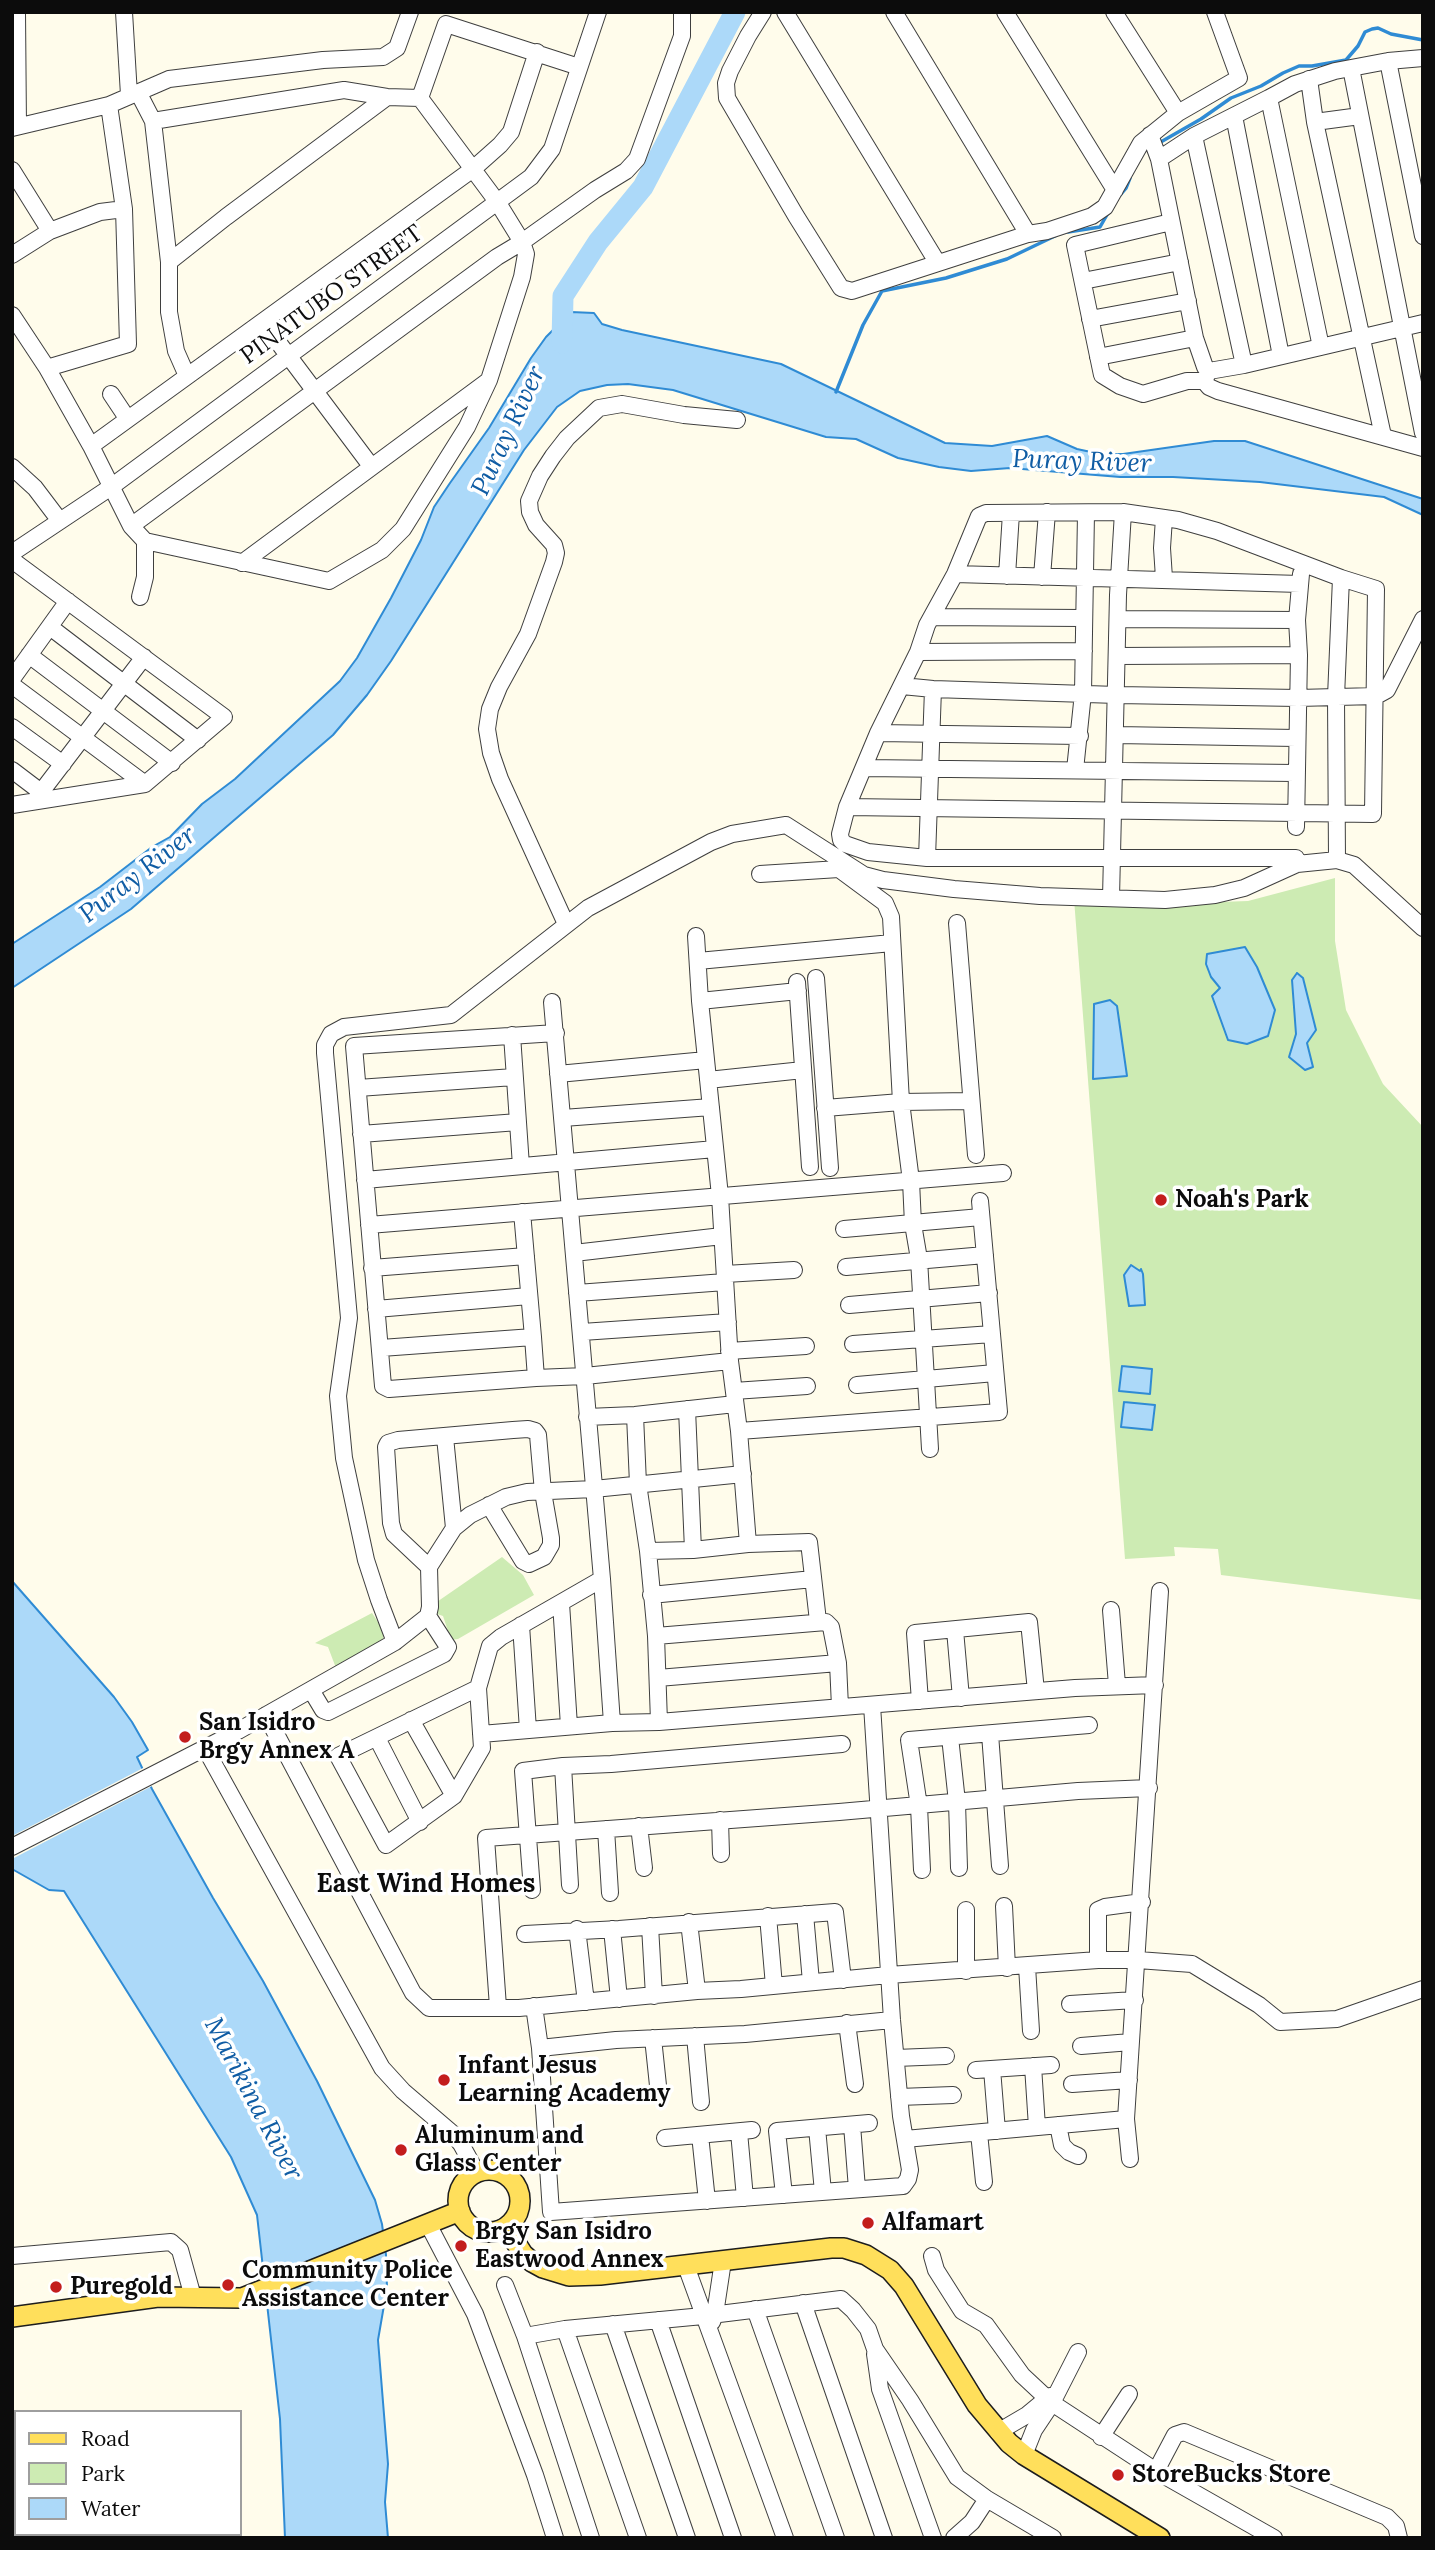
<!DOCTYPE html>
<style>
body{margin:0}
#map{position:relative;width:1435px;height:2550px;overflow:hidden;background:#fffceb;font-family:Lora,serif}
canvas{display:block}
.frame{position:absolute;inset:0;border:14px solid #0c0c0c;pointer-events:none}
.legend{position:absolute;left:14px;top:2410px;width:228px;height:126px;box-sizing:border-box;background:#fff;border:2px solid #9e9e9e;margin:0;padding:9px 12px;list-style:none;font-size:21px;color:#0c0c0c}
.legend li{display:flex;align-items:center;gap:14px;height:35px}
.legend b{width:35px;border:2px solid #9e9e9e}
</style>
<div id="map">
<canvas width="1435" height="2550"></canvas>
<div class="frame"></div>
<ul class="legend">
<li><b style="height:9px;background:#ffdf5b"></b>Road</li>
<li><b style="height:19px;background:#cdebb3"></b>Park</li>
<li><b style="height:19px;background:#acd9f9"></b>Water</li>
</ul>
</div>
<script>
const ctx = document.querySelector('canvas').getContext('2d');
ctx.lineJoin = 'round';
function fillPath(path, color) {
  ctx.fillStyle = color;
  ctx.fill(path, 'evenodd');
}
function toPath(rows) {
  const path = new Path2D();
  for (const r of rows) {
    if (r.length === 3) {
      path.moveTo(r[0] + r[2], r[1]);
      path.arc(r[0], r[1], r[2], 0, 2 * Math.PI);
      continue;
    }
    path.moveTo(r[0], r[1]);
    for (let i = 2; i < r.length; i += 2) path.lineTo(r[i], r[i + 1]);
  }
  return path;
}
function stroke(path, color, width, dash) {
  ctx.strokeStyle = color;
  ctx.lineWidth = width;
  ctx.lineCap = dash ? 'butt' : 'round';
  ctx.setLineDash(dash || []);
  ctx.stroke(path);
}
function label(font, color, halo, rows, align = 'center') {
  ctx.font = font + ' Lora,serif';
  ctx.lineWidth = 7;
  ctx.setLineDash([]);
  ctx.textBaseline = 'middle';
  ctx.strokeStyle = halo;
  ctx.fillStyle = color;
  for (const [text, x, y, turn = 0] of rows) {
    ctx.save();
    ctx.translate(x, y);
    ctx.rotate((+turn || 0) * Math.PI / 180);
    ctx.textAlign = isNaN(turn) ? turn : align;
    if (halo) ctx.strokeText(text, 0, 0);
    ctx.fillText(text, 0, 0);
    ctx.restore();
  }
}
fillPath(toPath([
 [1335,878,1335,941,1346,1010,1383,1084,1423,1127,1423,1600,1221,1575,1218,1549,1174,1547,1175,1556,1125,1559,1074,899,1162,904,1248,901],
 [502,1557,523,1575,534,1595,458,1639,451,1640,443,1616,434,1613,431,1606],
 [372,1613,384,1631,383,1643,336,1668,328,1647,315,1643]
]), '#cdebb3');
const water = toPath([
 [571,312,594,313,602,324,622,330,781,364,945,443,992,446,1047,436,1077,449,1100,454,1123,454,1214,441,1245,441,1423,499,1423,515,1384,497,1260,482,1173,477,1120,477,1010,468,971,471,939,467,898,458,856,439,826,437,673,390,628,384,607,385,580,391,557,407,524,450,391,661,367,695,333,735,131,909,12,988,12,944,100,887,152,847,170,837,202,804,235,779,340,681,357,658,391,598,421,540,434,507,450,483,489,428,531,358,546,337,571,312],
 [1245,947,1257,967,1275,1010,1268,1036,1247,1044,1228,1040,1212,996,1220,988,1211,977,1206,964,1207,954,1245,947],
 [1297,973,1303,978,1316,1030,1307,1043,1313,1067,1305,1070,1289,1057,1296,1034,1292,980,1297,973],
 [1110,1000,1117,1006,1127,1076,1093,1079,1094,1004,1110,1000],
 [1131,1265,1140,1271,1141,1269,1143,1274,1145,1305,1129,1306,1124,1275,1131,1265],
 [1122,1366,1152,1369,1150,1394,1119,1391,1122,1366],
 [1124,1402,1155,1405,1152,1430,1121,1427,1124,1402],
 [12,1581,114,1697,132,1722,148,1750,137,1757,152,1789,213,1898,263,1981,317,2081,375,2200,382,2224,386,2255,387,2288,378,2340,388,2464,385,2502,388,2538,285,2538,280,2419,257,2215,231,2157,64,1891,49,1890,12,1869,12,1581]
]);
fillPath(water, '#acd9f9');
stroke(water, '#2f8bd4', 2);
fillPath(toPath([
 [145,1767,154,1785,12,1859,12,1836]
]), '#fffceb');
stroke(toPath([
 [1159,143,1201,119,1231,98,1261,86,1283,73,1299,66,1312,66,1346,60,1358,46,1365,32,1372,29,1378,28,1391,34,1423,40],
 [1120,195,1126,188,1130,178],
 [1068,232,1100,227,1108,213],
 [836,392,863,325,882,291,946,278,1007,259,1057,235]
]), '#2f8bd4', 3.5);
stroke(toPath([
 [562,343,563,296,598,242,643,187,735,12]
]), '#acd9f9', 21);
const minor = toPath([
 [17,12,18,126],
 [124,12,129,95],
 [763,12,748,36,730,71,726,83,727,98,796,216,841,288,852,291,1028,234,1047,231,1092,216,1105,207,1141,143,1178,113,1239,78,1215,12],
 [785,12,937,262],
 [894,12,1028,234],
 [1005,12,1115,190],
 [1114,12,1178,113],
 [1388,61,1423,236],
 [1351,68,1423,433],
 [1309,79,1315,122,1383,436],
 [138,92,153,121,169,262,169,312,176,351,187,376],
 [1234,116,1281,356],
 [153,121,344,90,387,97,420,98,446,24,579,67],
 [1315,122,1360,116],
 [12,128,109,105,169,79,323,60,383,57,397,48,410,12],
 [1150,135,1159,159,1195,338,1205,367,1209,371],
 [1194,136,1244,365],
 [1159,159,1194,136,1269,98],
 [12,170,50,231],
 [1171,222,1075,245,1102,375,1120,386,1143,394,1187,381,1204,381,1209,371],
 [12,255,50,231,100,212,124,209],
 [169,262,226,217,387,97],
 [1083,281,1180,262],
 [12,315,47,368,91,446,131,526,145,541,329,581,382,550,403,529,467,427,489,380,522,277,526,254,522,242,498,203,420,98],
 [1090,319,1188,301],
 [263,322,371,466],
 [1321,347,1269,98,1295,84,1335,71,1388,61,1423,58],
 [1098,357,1195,338],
 [47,368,128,344,124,209,109,105],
 [1209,371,1244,365,1423,323],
 [1204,381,1209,387,1218,391,1423,448],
 [111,394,127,418],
 [91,446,473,169,500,145,511,132,537,52],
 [12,467,35,488,60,521],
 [1164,518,1162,548,1164,578],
 [131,526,497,257,522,242,595,190,626,171,637,159,682,36,682,12],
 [12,553,111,487,531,177,552,149,598,12],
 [12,560,224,717,145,784,12,805],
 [242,563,488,381],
 [955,574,1300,584],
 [1007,576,1011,513],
 [1042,577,1047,512],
 [140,597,145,577,145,541],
 [932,617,1082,618],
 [1119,619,1297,620],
 [50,627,198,740],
 [918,652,1084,651],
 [29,655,172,763],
 [1118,656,1299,655],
 [12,679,68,601],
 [12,685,145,784],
 [902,686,933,689,1117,695,1298,698,1376,696,1387,690,1423,619],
 [12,727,63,764],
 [878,733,1080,736],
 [1116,735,1296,738],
 [864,768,1295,773],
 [12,770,41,792],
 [1075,770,1083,693,1086,513],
 [35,800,144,657],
 [847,807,1373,814,1376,589,1341,578,1217,531,1178,520,1123,512,986,513,979,516,955,574,927,625,918,652,878,733,847,807,840,834,841,840,845,844,868,852,927,858,1296,858],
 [1296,827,1299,655,1297,620,1301,574],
 [927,858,933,689],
 [1337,860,1336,697,1341,578],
 [760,874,839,869,885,903,891,917,901,1102,911,1181,913,1224,919,1259,930,1449],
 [1111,898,1118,595,1123,512],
 [957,923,976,1155],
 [566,924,500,779,491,753,487,729,490,709,499,687,528,634,554,562,556,553,554,545,536,525,530,512,529,501,540,476,553,456,567,438,599,408,622,404,684,415,737,420],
 [698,961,892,943],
 [816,978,830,1168],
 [797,982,810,1167],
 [700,1001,798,991],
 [512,1035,521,1166],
 [558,1074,706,1060],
 [708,1080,803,1070],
 [358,1088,514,1077],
 [825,1108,901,1102,970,1101],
 [563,1118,711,1107],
 [361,1134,518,1122],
 [365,1180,715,1149],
 [522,1212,533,1337],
 [369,1225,1003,1173],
 [844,1229,981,1217],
 [574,1253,722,1236],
 [846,1267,985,1255],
 [372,1268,526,1256],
 [725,1274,794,1270],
 [577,1293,725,1282],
 [849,1305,989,1293],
 [376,1309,529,1296],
 [582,1332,728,1322],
 [853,1344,992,1334],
 [381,1348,533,1337,536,1378,389,1389,383,1386,354,1046,556,1033],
 [729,1351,806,1346],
 [536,1378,585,1376,730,1361],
 [857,1385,995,1373],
 [734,1391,807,1386],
 [687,1409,693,1550],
 [635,1415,638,1484,648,1551,656,1636,659,1722],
 [587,1417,635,1415,735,1404],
 [739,1431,999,1412,980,1201],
 [445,1437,454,1528],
 [748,1544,809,1542,818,1621],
 [648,1551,693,1550,748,1544,739,1431,730,1361,720,1196,700,1001,696,936],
 [429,1567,394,1534,391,1523,386,1447,388,1443,398,1440,513,1430,528,1429,535,1431,538,1435,543,1492,551,1538,551,1545,544,1557,529,1564,523,1561,489,1505],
 [651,1595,813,1579],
 [561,1603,569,1726],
 [1111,1610,1117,1685],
 [521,1625,528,1730],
 [955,1630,961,1698],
 [656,1636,826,1622,831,1627,838,1663,840,1707],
 [395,1642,379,1600,366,1560,344,1458,338,1396,349,1318,325,1053,325,1045,331,1034,344,1027,451,1015,588,908,711,842,732,834,786,825,864,875,883,880,954,889,1040,896,1165,900,1215,895,1244,888,1297,864,1337,860,1354,865,1423,928],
 [658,1678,838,1663],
 [478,1688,490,1646,501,1637,602,1579,552,1002],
 [478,1688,482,1748,454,1796,386,1845,338,1756,478,1688],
 [311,1690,323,1710,328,1712,444,1654,448,1647,428,1616],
 [920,1701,915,1633,1029,1622,1036,1691],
 [266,1715,413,1993,429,2008,519,2008,697,1991,741,1989,889,1975,1098,1960,1138,1960,1192,1964,1259,2005,1280,2022,1337,2019,1423,1989],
 [411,1720,454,1796],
 [612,1723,659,1722,1075,1688,1155,1685],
 [481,1734,612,1723,602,1579],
 [990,1734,1000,1866],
 [950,1737,957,1802,959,1868],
 [377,1738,420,1822],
 [205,1748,382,2068,403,2091,452,2133,461,2144,477,2173],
 [563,1766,570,1885],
 [720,1820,721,1854],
 [639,1826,644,1868],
 [606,1829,610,1893],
 [12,1847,238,1731,395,1642,428,1616,430,1607,429,1567,454,1528,470,1515,506,1497,527,1492,594,1489,743,1474],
 [922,1870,919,1806,909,1740,1089,1725],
 [532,1890,523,1771,563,1766,611,1764,842,1744],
 [1004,1906,1007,1968],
 [805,1914,811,1982],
 [768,1916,774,1986],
 [689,1922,697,1991],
 [650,1926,654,1996],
 [577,1929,586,2002],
 [612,1929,619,1999],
 [525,1934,619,1929,835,1912,843,1980],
 [1098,1960,1098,1910,1105,1907,1142,1902],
 [1027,1966,1031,2031],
 [966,1971,966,1910],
 [1070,2004,1135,2000],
 [534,2006,540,2048,551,2212,903,2186,908,2179,910,2170,901,2116,892,2020,872,1705],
 [498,2007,486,1838,839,1812,1078,1791,1149,1788],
 [847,2023,855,2084],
 [695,2036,701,2102],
 [653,2038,659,2095],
 [1081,2046,1131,2042],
 [540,2048,616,2040,745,2034,892,2020],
 [896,2058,946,2056],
 [1033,2066,1037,2127],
 [992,2069,997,2131],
 [976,2070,1051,2065],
 [1072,2084,1129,2080],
 [899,2097,953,2095],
 [852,2125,857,2189],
 [1058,2125,1062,2145,1069,2152,1078,2156],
 [817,2128,823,2192],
 [739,2132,745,2198],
 [979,2133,984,2182],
 [700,2135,707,2201],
 [665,2138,752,2130],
 [905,2139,1126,2119],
 [1130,2159,1126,2119,1160,1591],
 [784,2195,777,2131,869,2123],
 [428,2224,475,2314,535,2475,555,2538],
 [12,2256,171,2242,180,2250,193,2297],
 [932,2256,936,2270,962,2311,986,2325,1022,2375,1052,2403,1156,2471,1274,2538],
 [686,2266,785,2538],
 [505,2285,525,2336,565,2329,703,2316,841,2299,853,2310,868,2329,875,2349,910,2400,957,2477,987,2499,1053,2538],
 [803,2303,884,2538],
 [755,2309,836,2538],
 [658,2320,733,2538],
 [712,2322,715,2314,723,2261],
 [613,2324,687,2538],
 [565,2329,638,2538],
 [525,2336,591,2538],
 [875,2354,880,2389,933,2538],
 [998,2432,1027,2415,1050,2396],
 [1101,2437,1129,2394],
 [1024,2455,1034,2430,1052,2403,1078,2352],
 [1156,2471,1175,2435,1184,2432,1387,2517,1396,2526,1399,2538],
 [12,2519,16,2531],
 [954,2538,972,2522,987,2499]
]);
const major = toPath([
 [489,2201,31],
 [506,2227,523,2254,532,2262,543,2268,569,2276,600,2275,831,2248,844,2248,866,2255,890,2270,904,2286,977,2405,1009,2443,1024,2455,1160,2538],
 [12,2317,158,2297,242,2298,460,2211]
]);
stroke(minor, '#3f3f3f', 18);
stroke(major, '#1d1d1d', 22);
stroke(minor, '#fff', 16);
stroke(major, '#ffdf5b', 19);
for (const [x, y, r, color] of [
 [1161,1200,7,"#c31d1d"],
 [185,1737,7,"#c31d1d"],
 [444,2080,7,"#c31d1d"],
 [401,2150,7,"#c31d1d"],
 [868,2223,7,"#c31d1d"],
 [461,2246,7,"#c31d1d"],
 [228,2285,7,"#c31d1d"],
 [56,2287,7,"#c31d1d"],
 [1118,2475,7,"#c31d1d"]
]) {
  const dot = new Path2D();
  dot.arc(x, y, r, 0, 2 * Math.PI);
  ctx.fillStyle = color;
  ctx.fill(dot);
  stroke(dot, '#fff', 2.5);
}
label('24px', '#0c0c0c', '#fff', [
 ["PINATUBO STREET",332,295,-36]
]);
label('bold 24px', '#0c0c0c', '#fff', [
 ["Noah's Park",1175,1200],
 ["San Isidro",199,1723],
 ["Brgy Annex A",199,1751],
 ["Infant Jesus",458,2066],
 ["Learning Academy",458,2094],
 ["Aluminum and",415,2136],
 ["Glass Center",415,2164],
 ["Alfamart",882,2223],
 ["Brgy San Isidro",475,2232],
 ["Eastwood Annex",475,2260],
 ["Community Police",242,2271],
 ["Assistance Center",242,2299],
 ["Puregold",70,2287],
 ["StoreBucks Store",1132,2475]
], 'left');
label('italic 26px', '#0f5ca4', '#fff', [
 ["Puray River",509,431,-65],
 ["Puray River",1082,462,2],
 ["Puray River",138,875,-38],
 ["Marikina River",253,2099,62]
]);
label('bold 26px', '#0c0c0c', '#fff', [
 ["East Wind Homes",426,1885]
]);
</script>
